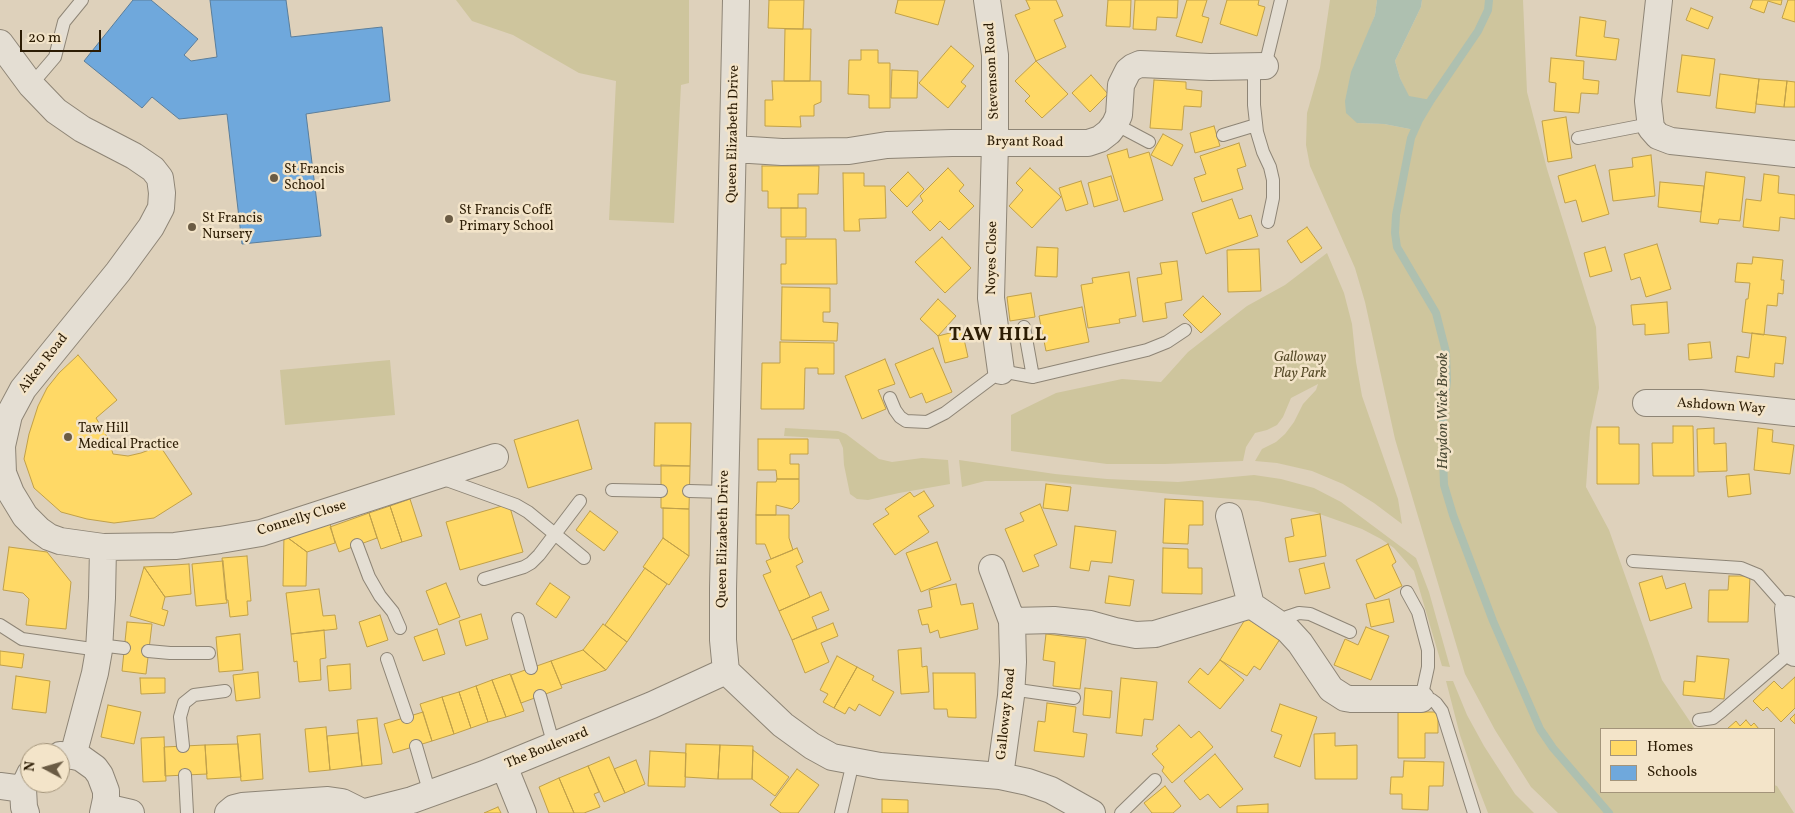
<!DOCTYPE html>
<style>
body{margin:0}
#map{position:relative;width:1795px;height:813px;overflow:hidden;background:#ded1bb;font-family:Vollkorn,serif}
canvas{display:block}
.legend{position:absolute;left:1600px;top:728px;width:175px;height:65px;box-sizing:border-box;background:#f3e4c9;border:1px solid #a3947a;margin:0;padding:6px 9px;list-style:none;font-size:15px;color:#2c1c04}
.legend li{display:flex;align-items:center;gap:10px;height:25px}
.legend b{width:25px;border:1px solid #a3947a}
.north{position:absolute;left:20px;top:743px;width:50px;height:50px;box-sizing:border-box;background:#f3e4c9;border:1px solid #a3947a;border-radius:50%;rotate:276deg;font-size:14px;font-weight:700;line-height:20px;text-align:center;color:#2c1c04}
.north::after{content:'';display:block;margin:auto;width:18px;height:22px;background:#6a5b44;clip-path:polygon(50% 0,100% 100%,50% 72%,0 100%)}
.scale{position:absolute;left:20px;top:30px;width:81px;height:22px;box-sizing:border-box;border:2px solid #2c1c04;border-top:0;padding-left:6px;font-size:15px;line-height:18px;white-space:nowrap;color:#2c1c04;-webkit-text-stroke:4px #f3e4c9;paint-order:stroke}
</style>
<div id="map">
<canvas width="1795" height="813"></canvas>
<ul class="legend">
<li><b style="height:14px;background:#ffd966"></b>Homes</li>
<li><b style="height:14px;background:#6fa8dc"></b>Schools</li>
</ul>
<div class="north">N</div>
<div class="scale">20 m</div>
</div>
<script>
const ctx = document.querySelector('canvas').getContext('2d');
ctx.lineJoin = 'round';
function fillPath(path, color) {
  ctx.fillStyle = color;
  ctx.fill(path, 'evenodd');
}
function toPath(rows) {
  const path = new Path2D();
  for (const r of rows) {
    path.moveTo(r[0], r[1]);
    for (let i = 2; i < r.length; i += 2) path.lineTo(r[i], r[i + 1]);
  }
  return path;
}
function stroke(path, color, width, dash) {
  ctx.strokeStyle = color;
  ctx.lineWidth = width;
  ctx.lineCap = dash ? 'butt' : 'round';
  ctx.setLineDash(dash || []);
  ctx.stroke(path);
}
function label(font, color, halo, rows, align = 'center') {
  ctx.font = font + ' Vollkorn,serif';
  ctx.lineWidth = 5;
  ctx.setLineDash([]);
  ctx.textBaseline = 'middle';
  ctx.strokeStyle = halo;
  ctx.fillStyle = color;
  for (const [text, x, y, turn = 0] of rows) {
    ctx.save();
    ctx.translate(x, y);
    ctx.rotate((+turn || 0) * Math.PI / 180);
    ctx.textAlign = isNaN(turn) ? turn : align;
    if (halo) ctx.strokeText(text, 0, 0);
    ctx.fillText(text, 0, 0);
    ctx.restore();
  }
}
fillPath(toPath([
 [456,0,689,0,689,83,681,85,674,223,609,220,616,81,579,73,513,35,472,21],
 [1330,0,1377,0,1375,15,1364,44,1357,123,1384,124,1415,130,1419,120,1400,78,1395,61,1421,7,1422,0,1523,0,1527,92,1547,169,1596,327,1599,388,1590,431,1586,487,1609,530,1662,680,1695,729,1601,729,1601,792,1774,792,1774,785,1777,786,1794,813,1558,813,1531,787,1495,730,1465,674,1395,439,1365,302,1355,268,1310,166,1306,145,1307,113,1320,68],
 [1327,253,1344,293,1352,324,1356,362,1362,396,1398,499,1402,524,1374,503,1343,484,1312,471,1277,463,1255,461,1262,449,1276,442,1285,434,1294,422,1303,404,1316,390,1318,384,1291,398,1283,417,1277,425,1267,430,1255,433,1246,447,1243,461,1165,464,1107,464,1011,451,1011,415,1056,393,1122,379,1161,382,1188,352,1247,306,1285,285],
 [390,360,395,415,285,425,280,370],
 [785,428,838,431,846,434,879,459,892,462,922,458,948,460,950,484,899,493,868,500,857,499,850,494,844,465,843,448,839,439,784,436],
 [959,460,1055,474,1107,479,1178,482,1254,475,1281,479,1314,488,1341,502,1416,558,1429,592,1450,667,1442,666,1414,571,1394,548,1381,539,1362,529,1314,512,1258,501,1171,494,1043,481,985,481,962,487],
 [1446,681,1453,681,1467,715,1484,746,1515,794,1534,813,1488,813,1476,782,1460,735]
]), '#cec59d');
fillPath(toPath([
 [1377,0,1422,0,1421,7,1395,61,1400,78,1409,96,1431,100,1415,130,1384,124,1357,123,1346,113,1345,101,1351,72,1375,15]
]), '#aec0b0');
const homes = toPath([
 [769,0,804,0,803,29,768,28,769,0],
 [898,0,945,0,938,25,895,13,898,0],
 [1026,0,1056,0,1063,16,1054,20,1066,47,1036,61,1015,15,1030,9,1026,0],
 [1108,0,1131,0,1130,27,1106,26,1108,0],
 [1135,0,1178,0,1177,18,1157,17,1156,30,1133,29,1135,0],
 [1187,0,1207,0,1202,16,1209,18,1202,43,1176,36,1187,0],
 [1227,0,1259,0,1258,5,1265,7,1257,36,1220,24,1227,0],
 [1753,0,1782,0,1781,5,1768,1,1764,13,1750,8,1753,0],
 [1788,0,1795,0,1795,22,1782,18,1788,0],
 [1691,8,1713,17,1708,29,1686,20,1691,8],
 [1580,17,1606,21,1604,37,1619,39,1616,60,1576,56,1580,17],
 [785,29,811,29,810,81,784,81,785,29],
 [951,46,974,66,961,82,966,86,948,108,919,83,951,46],
 [861,50,878,50,878,63,890,63,890,108,869,108,869,95,848,94,849,60,861,60,861,50],
 [1682,55,1715,59,1710,96,1677,92,1682,55],
 [1551,58,1584,61,1583,79,1599,81,1598,94,1581,93,1579,113,1554,111,1556,83,1549,82,1551,58],
 [1036,61,1068,94,1042,118,1025,101,1030,96,1015,81,1036,61],
 [892,70,918,71,917,98,891,98,892,70],
 [1720,74,1759,79,1755,113,1716,108,1720,74],
 [1091,75,1108,94,1090,112,1072,93,1091,75],
 [1759,79,1787,81,1784,107,1756,104,1759,79],
 [1154,80,1186,82,1186,89,1202,91,1201,107,1184,106,1182,130,1150,128,1154,80],
 [772,81,821,81,821,102,814,105,814,116,800,116,801,127,765,126,765,100,773,100,772,81],
 [1787,81,1795,82,1795,107,1784,107,1787,81],
 [1566,117,1572,158,1548,162,1542,121,1566,117],
 [1214,126,1220,146,1195,153,1190,133,1214,126],
 [1163,134,1183,145,1172,166,1151,155,1163,134],
 [1239,143,1246,166,1237,169,1243,189,1202,202,1194,178,1206,174,1200,156,1239,143],
 [1127,149,1129,158,1149,152,1163,200,1124,212,1107,155,1127,149],
 [1651,155,1655,196,1613,201,1609,170,1633,167,1632,158,1651,155],
 [1595,165,1609,214,1582,222,1576,200,1565,203,1558,176,1595,165],
 [762,166,819,166,818,194,798,194,798,208,768,208,768,191,762,191,762,166],
 [948,168,964,185,959,191,974,206,949,230,940,221,930,231,912,212,923,201,920,196,948,168],
 [1030,168,1061,197,1032,228,1009,206,1023,190,1016,183,1030,168],
 [908,172,924,189,907,207,890,190,908,172],
 [1706,172,1745,177,1740,221,1719,219,1718,224,1700,222,1706,172],
 [843,173,864,173,864,186,885,186,886,218,859,219,860,231,844,231,843,173],
 [1764,174,1779,176,1778,193,1795,195,1795,219,1780,217,1779,231,1743,227,1746,199,1761,201,1764,174],
 [1111,176,1118,200,1094,207,1088,183,1111,176],
 [1081,181,1088,204,1066,211,1059,188,1081,181],
 [1660,182,1704,186,1701,212,1658,207,1660,182],
 [1232,199,1239,219,1251,215,1258,236,1206,254,1192,213,1232,199],
 [781,208,806,208,806,237,781,237,781,208],
 [1307,227,1322,248,1301,263,1287,241,1307,227],
 [942,237,971,268,945,293,915,262,942,237],
 [786,239,836,239,837,284,781,284,781,264,786,264,786,239],
 [1657,244,1671,289,1646,297,1640,277,1631,280,1624,254,1657,244],
 [1037,247,1058,248,1057,277,1035,276,1037,247],
 [1605,247,1612,271,1590,277,1584,253,1605,247],
 [1259,249,1261,291,1228,292,1227,250,1259,249],
 [1753,257,1783,260,1781,280,1784,280,1783,294,1778,293,1777,306,1767,305,1764,335,1742,332,1746,299,1748,299,1750,283,1735,282,1737,263,1752,264,1753,257],
 [1177,261,1182,300,1165,303,1167,318,1143,322,1137,278,1162,274,1160,263,1177,261],
 [1129,272,1136,316,1119,319,1120,323,1088,328,1081,285,1093,283,1092,278,1129,272],
 [782,287,830,288,830,312,823,312,823,322,838,323,837,341,781,340,782,287],
 [1031,293,1035,317,1010,321,1007,297,1031,293],
 [1203,296,1221,314,1201,333,1183,315,1203,296],
 [938,299,956,316,938,336,920,319,938,299],
 [1667,302,1669,333,1645,335,1645,324,1633,325,1631,305,1667,302],
 [1082,307,1089,342,1046,351,1039,316,1082,307],
 [962,330,968,357,945,363,938,336,962,330],
 [1752,333,1786,337,1783,364,1775,363,1774,377,1735,372,1737,356,1749,358,1752,333],
 [780,342,834,343,834,374,818,374,818,368,805,368,804,409,761,409,762,363,780,363,780,342],
 [1710,342,1712,358,1689,360,1688,344,1710,342],
 [933,348,952,392,926,403,922,393,910,398,895,364,933,348],
 [78,355,117,400,96,418,109,440,113,454,128,456,141,453,160,446,192,494,154,518,114,523,87,519,61,512,34,488,24,459,29,434,38,406,47,388,59,373,78,355],
 [885,359,895,384,878,390,886,409,862,419,845,376,885,359],
 [578,420,592,469,528,488,514,440,578,420],
 [655,423,691,423,690,466,654,466,655,423],
 [1673,426,1693,426,1694,476,1653,476,1652,443,1673,443,1673,426],
 [1597,427,1619,427,1619,444,1639,444,1639,484,1597,484,1597,427],
 [1714,428,1714,444,1726,443,1727,471,1698,472,1697,429,1714,428],
 [1758,428,1773,430,1772,442,1794,445,1790,474,1754,470,1758,428],
 [758,439,808,439,808,454,790,454,790,464,799,464,799,479,777,479,776,470,758,470,758,439],
 [661,465,690,466,689,509,661,508,661,465],
 [1749,474,1751,494,1728,497,1726,476,1749,474],
 [777,479,799,479,799,502,792,509,776,505,776,515,756,515,757,482,776,482,777,479],
 [1046,484,1071,487,1068,511,1043,508,1046,484],
 [924,491,934,506,918,516,929,532,895,555,873,524,889,514,885,509,910,492,914,497,924,491],
 [410,499,422,536,402,542,390,506,410,499],
 [1165,499,1203,501,1203,525,1189,525,1188,544,1163,543,1165,499],
 [509,504,523,552,460,570,446,522,509,504],
 [1040,504,1057,545,1034,555,1039,566,1023,572,1005,529,1024,521,1020,513,1040,504],
 [390,506,402,542,381,549,369,513,390,506],
 [663,508,689,509,689,556,663,538,663,508],
 [590,511,618,532,604,551,576,530,590,511],
 [369,513,377,538,339,552,330,527,369,513],
 [1320,514,1326,556,1289,562,1285,538,1294,536,1291,519,1320,514],
 [756,515,789,515,789,538,793,550,771,559,765,544,756,544,756,515],
 [329,520,335,543,307,552,284,535,329,520],
 [1075,526,1116,531,1112,563,1091,561,1089,571,1070,568,1075,526],
 [284,535,307,552,306,586,283,586,284,535],
 [663,538,689,556,669,585,643,567,663,538],
 [937,542,951,580,921,592,906,553,937,542],
 [1388,544,1396,562,1392,565,1402,586,1375,599,1356,560,1388,544],
 [9,547,47,552,71,582,66,629,26,625,29,599,23,593,3,590,9,547],
 [797,548,803,562,796,566,810,597,779,611,763,575,771,572,766,561,797,548],
 [1163,548,1188,549,1188,568,1202,568,1202,594,1162,593,1163,548],
 [247,556,251,601,247,601,248,615,230,617,228,600,226,600,222,558,247,556],
 [223,561,227,603,196,606,192,564,223,561],
 [1324,563,1330,588,1305,594,1299,569,1324,563],
 [189,564,191,594,165,597,144,567,189,564],
 [144,567,165,597,162,609,168,611,164,626,130,616,144,567],
 [645,568,667,584,627,642,605,625,645,568],
 [1109,576,1134,580,1130,606,1105,603,1109,576],
 [1662,576,1666,589,1685,583,1692,608,1650,621,1639,583,1662,576],
 [1729,576,1750,576,1748,622,1708,622,1709,590,1728,590,1729,576],
 [446,583,460,617,439,625,426,591,446,583],
 [550,583,570,597,556,618,536,604,550,583],
 [956,584,961,605,973,603,978,629,940,638,938,630,930,633,928,624,922,625,918,610,932,607,929,590,956,584],
 [319,589,323,616,335,615,337,629,291,634,286,593,319,589],
 [821,592,829,610,812,617,817,629,792,640,779,611,821,592],
 [1389,599,1394,622,1371,627,1366,604,1389,599],
 [481,614,488,639,466,646,459,621,481,614],
 [380,615,388,640,367,647,359,622,380,615],
 [1246,618,1280,639,1260,670,1254,666,1247,676,1220,660,1246,618],
 [127,622,152,624,146,674,122,671,127,622],
 [833,623,838,636,821,643,829,662,805,673,792,640,833,623],
 [603,624,627,642,606,670,583,650,603,624],
 [1366,627,1389,636,1371,680,1334,665,1345,639,1358,645,1366,627],
 [437,629,445,654,423,661,414,637,437,629],
 [324,630,326,658,320,659,321,680,299,682,297,661,294,662,291,634,324,630],
 [240,634,243,670,219,672,216,637,240,634],
 [1046,634,1086,639,1080,689,1053,686,1055,662,1043,660,1046,634],
 [921,648,922,667,927,666,929,692,901,694,898,650,921,648],
 [583,650,606,670,561,685,551,661,583,650],
 [0,651,24,654,22,668,0,665,0,651],
 [837,656,857,667,834,708,823,702,828,694,820,690,837,656],
 [1697,656,1729,659,1724,699,1683,695,1684,681,1695,682,1697,656],
 [1220,660,1244,680,1220,709,1188,682,1200,668,1208,675,1220,660],
 [551,661,562,688,521,703,511,675,551,661],
 [350,664,351,689,329,691,327,666,350,664],
 [857,667,874,676,872,680,894,692,880,716,859,704,855,711,849,707,845,714,834,708,857,667],
 [258,672,260,698,236,701,233,675,258,672],
 [933,673,975,673,976,718,948,717,947,709,934,709,933,673],
 [510,674,524,711,506,717,492,680,510,674],
 [16,676,50,681,46,713,12,709,16,676],
 [1795,677,1795,708,1781,722,1767,707,1763,711,1753,701,1774,681,1782,689,1795,677],
 [140,678,165,678,165,693,141,694,140,678],
 [1121,678,1157,682,1153,720,1144,719,1142,736,1116,733,1121,678],
 [492,680,506,717,488,722,476,686,492,680],
 [476,686,488,722,471,728,459,692,476,686],
 [1085,688,1112,691,1110,718,1083,715,1085,688],
 [459,692,471,728,454,734,442,697,459,692],
 [442,697,454,734,432,741,420,704,442,697],
 [1047,703,1076,707,1073,732,1087,734,1084,757,1034,751,1038,721,1045,722,1047,703],
 [1280,704,1317,717,1300,767,1274,757,1282,735,1271,731,1280,704],
 [108,705,141,712,134,744,101,737,108,705],
 [423,712,432,741,393,753,384,724,423,712],
 [1398,712,1438,712,1438,733,1425,733,1425,758,1398,758,1398,712],
 [1795,714,1795,724,1790,719,1795,714],
 [377,718,382,764,362,766,357,720,377,718],
 [1746,720,1751,726,1754,723,1759,729,1727,729,1736,721,1740,726,1746,720],
 [1179,725,1191,738,1199,731,1213,747,1172,783,1162,771,1164,767,1152,754,1158,749,1156,746,1179,725],
 [326,727,330,770,309,772,305,729,326,727],
 [358,733,362,766,330,770,327,736,358,733],
 [1335,733,1335,746,1357,745,1357,779,1315,779,1314,734,1335,733],
 [260,734,263,779,241,781,237,736,260,734],
 [164,737,166,781,143,782,141,738,164,737],
 [238,744,241,777,207,779,205,745,238,744],
 [686,744,720,745,718,779,685,777,686,744],
 [205,745,207,774,165,776,164,747,205,745],
 [720,745,753,746,752,779,718,779,720,745],
 [753,750,789,777,775,796,752,779,753,750],
 [650,751,686,753,685,787,648,786,650,751],
 [1215,754,1243,789,1220,808,1208,794,1200,800,1184,781,1215,754],
 [609,757,625,793,604,802,588,766,609,757],
 [636,760,645,784,625,793,614,769,636,760],
 [1404,761,1444,762,1443,786,1429,786,1428,810,1402,809,1402,794,1390,794,1391,777,1403,777,1404,761],
 [588,766,599,792,594,794,600,807,584,813,574,813,559,778,588,766],
 [797,769,819,785,798,813,781,813,770,805,797,769],
 [559,778,574,813,549,813,539,787,559,778],
 [1165,786,1181,806,1173,813,1152,813,1144,803,1165,786],
 [882,799,908,800,908,813,882,813,882,799],
 [1268,804,1268,813,1237,813,1237,806,1268,804],
 [498,807,501,813,484,813,498,807]
]);
fillPath(homes, '#ffd966');
stroke(homes, '#c0a049', 1);
const schools = toPath([
 [133,0,151,0,198,39,184,55,191,61,217,57,210,0,286,0,291,37,382,27,390,101,306,114,321,236,242,244,227,114,179,119,152,97,142,108,84,61,133,0]
]);
fillPath(schools, '#6fa8dc');
stroke(schools, '#5b7e9b', 1);
stroke(toPath([
 [1489,0,1488,10,1478,31,1431,100,1419,120,1411,138,1396,215,1395,233,1397,247,1436,313,1446,352,1447,381,1443,416,1443,458,1444,485,1453,515,1493,621,1540,729,1553,748,1609,813]
]), '#aec0b0', 8);
const service = toPath([
 [1254,66,1254,105,1257,132,1263,152,1270,167,1273,180,1273,198,1268,222],
 [1265,66,1281,0],
 [31,85,55,57,64,22,82,0],
 [1115,124,1149,142],
 [1223,135,1256,125],
 [1578,138,1650,124],
 [1024,327,1033,377],
 [890,398,895,410,900,417,906,421,927,422,945,413,1001,371,1033,377,1147,350,1167,342,1185,330],
 [441,478,516,505,528,512,584,558],
 [612,490,661,491],
 [689,491,725,492],
 [357,545,369,577,380,596,393,612,400,628],
 [1633,561,1741,568,1758,575,1788,609,1790,608],
 [484,579,524,567,531,563,539,555,580,501],
 [1407,592,1418,612,1428,650,1428,667,1421,699,1432,700,1436,703,1442,711,1474,813],
 [518,619,531,668],
 [1277,622,1287,617,1299,613,1310,614,1350,632],
 [0,625,22,639,99,650],
 [99,645,124,648],
 [148,651,170,653,209,653],
 [387,659,407,717],
 [1011,689,1074,698],
 [540,696,554,746],
 [1699,720,1713,718,1722,711,1792,651],
 [183,746,180,717,184,703,194,695,225,691],
 [416,746,430,794],
 [185,775,187,813],
 [841,813,853,762],
 [1121,813,1155,780]
]);
const minor = toPath([
 [736,0,723,589,723,640,726,671,783,725,812,746,832,757,880,766,1000,776,1028,782,1051,790,1092,813],
 [987,0,995,55,995,143,991,298,1001,371],
 [1659,0,1648,101,1651,128,1658,136,1671,141,1795,154],
 [0,43,31,85,56,111,82,129,134,156,153,169,160,178,162,193,161,208,151,227,118,272,23,389,9,415,2,446,3,473,11,493,25,516,39,530,49,537,60,541,103,547,175,546,220,540,261,533,495,457],
 [734,149,782,152,849,151,887,145,952,143,1088,143,1100,139,1109,132,1115,124,1119,115,1121,85,1128,71,1133,67,1140,64,1210,67,1265,66],
 [1646,403,1700,403,1795,413],
 [1229,516,1251,605,1288,630,1300,643,1331,689,1345,698,1351,699,1421,699],
 [992,568,1012,621,1054,620,1090,624,1115,631,1136,635,1155,634,1251,605],
 [1788,609,1792,651,1795,653],
 [60,755,73,756,81,758,95,768,100,775,106,791,106,799,103,813],
 [73,756,95,673,99,650,102,598,103,547],
 [504,766,523,813],
 [1000,776,1011,696,1013,662,1012,621],
 [0,786,23,789],
 [105,807,131,813],
 [26,813,24,807,23,789,30,774],
 [228,813,234,808,242,806,328,800,342,802,362,812],
 [361,813,412,800,484,774,652,705,726,671]
]);
stroke(service, '#8e8576', 14);
stroke(minor, '#8e8576', 28);
stroke(service, '#e4ded3', 12);
stroke(minor, '#e4ded3', 26);
for (const [x, y, r, color] of [
 [274,178,5,"#6a5b44"],
 [449,219,5,"#6a5b44"],
 [192,227,5,"#6a5b44"],
 [68,437,5,"#6a5b44"]
]) {
  const dot = new Path2D();
  dot.arc(x, y, r, 0, 2 * Math.PI);
  ctx.fillStyle = color;
  ctx.fill(dot);
  stroke(dot, '#f3e4c9', 2);
}
label('14px', '#2c1c04', '#f3e4c9', [
 ["Stevenson Road",993,71,-93],
 ["Queen Elizabeth Drive",734,134,-89],
 ["Bryant Road",1025,143,1],
 ["Noyes Close",993,258,-89],
 ["Aiken Road",44,364,-52],
 ["Ashdown Way",1721,407,4],
 ["Connelly Close",302,519,-17],
 ["Queen Elizabeth Drive",724,539,-89],
 ["Galloway Road",1007,714,-84],
 ["The Boulevard",547,749,-22]
]);
label('14px', '#2c1c04', '#f3e4c9', [
 ["St Francis",284,170],
 ["School",284,186],
 ["St Francis CofE",459,211],
 ["Primary School",459,227],
 ["St Francis",202,219],
 ["Nursery",202,235],
 ["Taw Hill",78,429],
 ["Medical Practice",78,445]
], 'left');
label('italic 14px', '#584c2a', '#f3e4c9', [
 ["Galloway",1300,358],
 ["Play Park",1300,374]
]);
label('italic 15px', '#4d4b36', '#f3e4c9', [
 ["Haydon Wick Brook",1444,411,-90]
]);
ctx.letterSpacing = '1px';
label('bold 19px', '#2c1c04', '#f3e4c9', [
 ["TAW HILL",998,337]
]);
ctx.letterSpacing = '0px';
</script>
